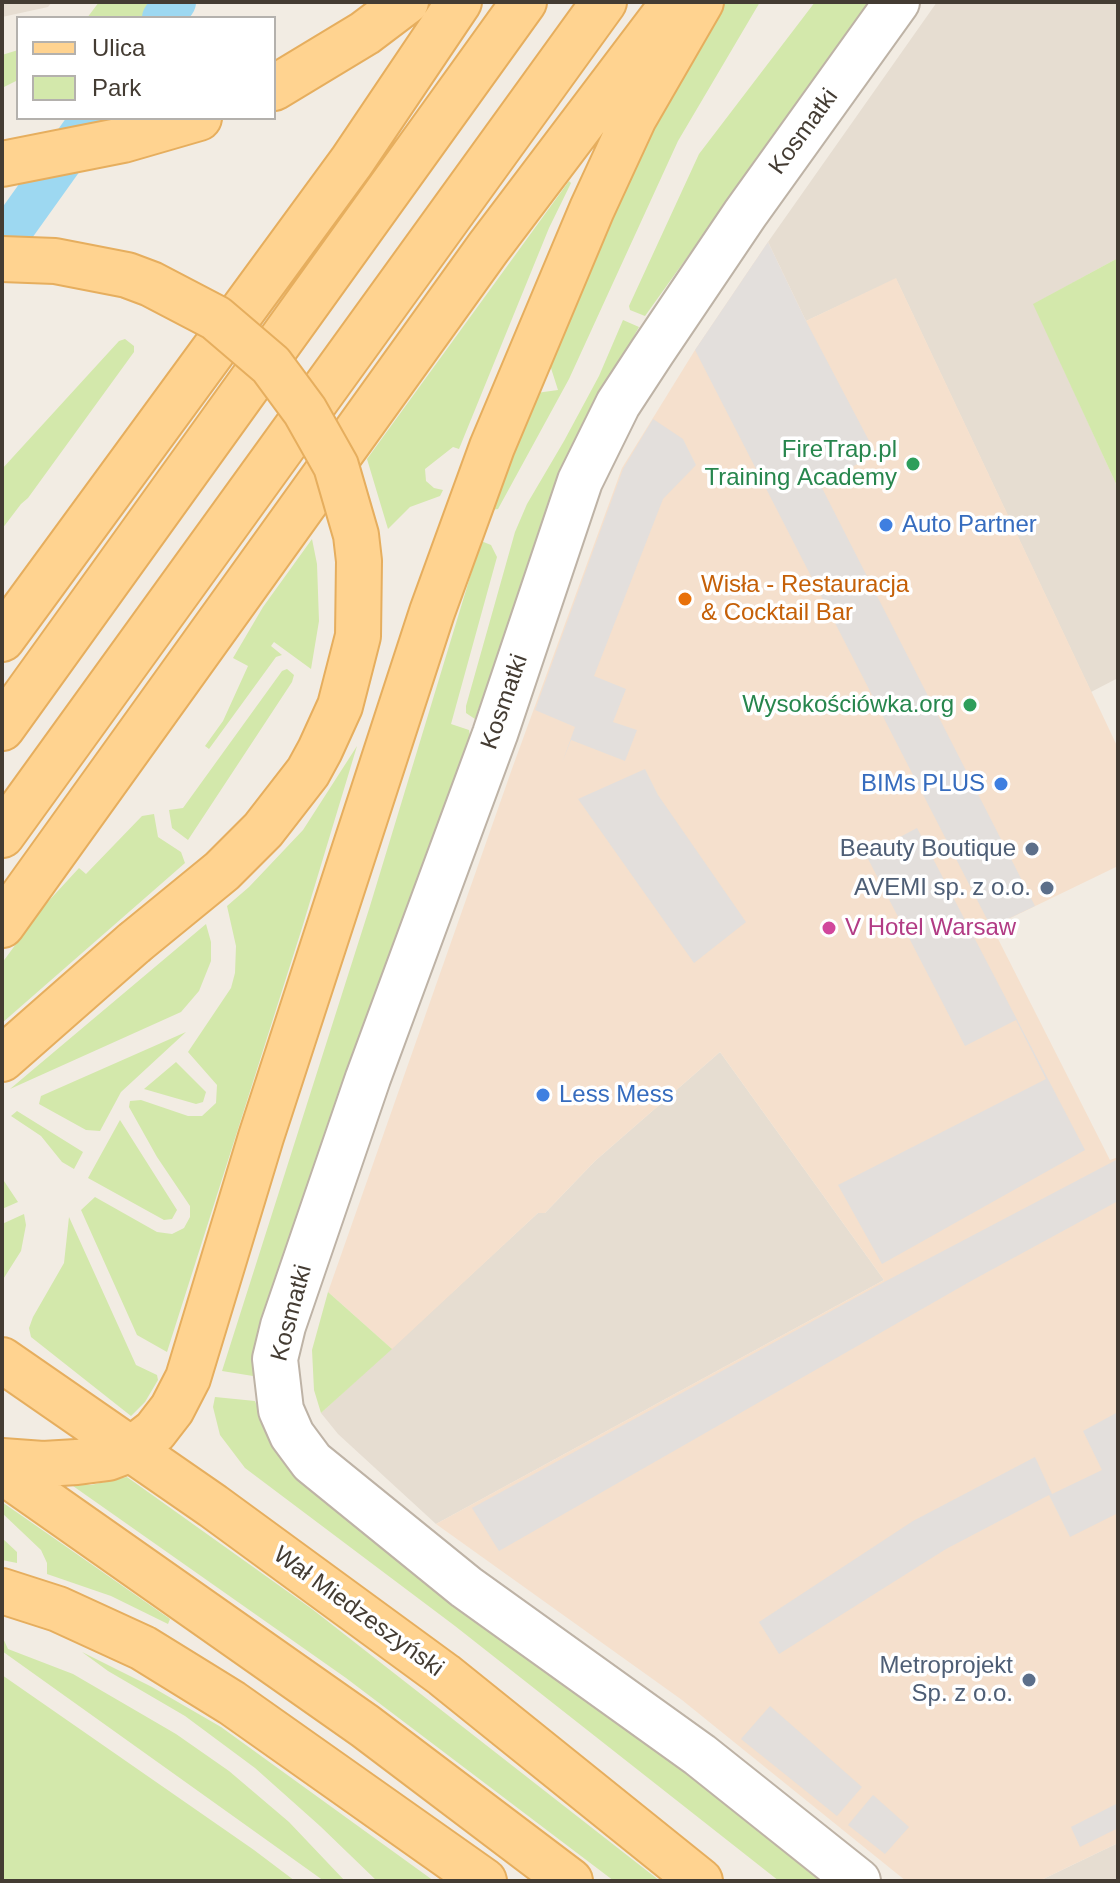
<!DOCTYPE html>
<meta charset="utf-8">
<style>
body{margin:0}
#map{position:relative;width:1120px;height:1883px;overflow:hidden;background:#f2ece3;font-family:Arial,sans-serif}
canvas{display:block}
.frame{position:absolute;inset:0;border:4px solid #443c33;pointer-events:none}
.legend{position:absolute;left:16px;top:16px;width:260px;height:104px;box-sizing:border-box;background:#fff;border:2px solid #b4b1ad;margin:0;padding:10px 14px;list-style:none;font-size:24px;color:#443c33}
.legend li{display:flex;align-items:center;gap:16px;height:40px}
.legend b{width:40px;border:2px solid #b4b1ad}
</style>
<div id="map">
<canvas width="1120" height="1883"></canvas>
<div class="frame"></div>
<ul class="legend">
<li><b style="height:10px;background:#ffd390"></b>Ulica</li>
<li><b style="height:22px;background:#d3e8ab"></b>Park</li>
</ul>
</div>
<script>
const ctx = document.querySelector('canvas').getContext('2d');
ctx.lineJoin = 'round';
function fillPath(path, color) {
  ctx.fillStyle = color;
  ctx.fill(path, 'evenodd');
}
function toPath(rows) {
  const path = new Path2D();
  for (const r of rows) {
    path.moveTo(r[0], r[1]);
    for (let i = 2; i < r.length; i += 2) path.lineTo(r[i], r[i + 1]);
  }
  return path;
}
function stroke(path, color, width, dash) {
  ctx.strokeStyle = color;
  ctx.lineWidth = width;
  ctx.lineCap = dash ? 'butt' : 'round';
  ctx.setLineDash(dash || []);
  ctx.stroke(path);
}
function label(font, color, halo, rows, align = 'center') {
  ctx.font = font + ' Arial,sans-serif';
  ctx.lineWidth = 7;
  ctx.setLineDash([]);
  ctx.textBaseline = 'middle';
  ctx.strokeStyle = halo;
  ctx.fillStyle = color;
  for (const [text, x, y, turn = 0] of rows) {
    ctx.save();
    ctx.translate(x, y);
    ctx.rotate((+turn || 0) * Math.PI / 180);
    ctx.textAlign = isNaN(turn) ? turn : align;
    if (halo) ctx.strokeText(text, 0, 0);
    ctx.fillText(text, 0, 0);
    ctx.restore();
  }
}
fillPath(toPath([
 [2,2,52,2,48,7,2,17],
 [937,2,1118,2,1118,258,1034,304,1118,488,1118,678,1091,692,896,279,806,321,768,242],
 [720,1052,884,1280,436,1524,338,1434,321,1413,538,1213,545,1213,595,1161],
 [1118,1843,1118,1881,1039,1881]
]), '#e6ddd1');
fillPath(toPath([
 [768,242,806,321,896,278,1118,748,1118,866,992,927,1110,1160,1118,1157,1118,1843,1039,1881,906,1881,682,1700,436,1524,884,1280,720,1052,595,1161,545,1213,538,1213,392,1349,328,1292,513,766,622,468,695,350]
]), '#f5e0cd');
fillPath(toPath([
 [99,2,158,2,145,18,87,18],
 [724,2,760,2,678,141,569,379,498,509,491,510,529,394,558,390,550,365,644,134],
 [815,2,870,2,645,316,630,310,629,306,699,154],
 [18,50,18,80,2,88,2,55],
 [569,181,571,183,549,228,459,449,453,447,425,469,426,481,434,488,443,490,440,496,410,507,388,529,367,459],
 [1118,258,1118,488,1033,304],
 [623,320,639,327,576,441,550,507,475,719,466,713,466,706,515,532,527,504,564,441,599,376],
 [125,339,134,346,134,352,28,498,21,504,2,529,2,469,119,341],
 [312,539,317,564,319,621,311,669,274,642,271,646,282,655,276,657,209,749,205,746,223,721,248,666,233,658,263,607],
 [481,541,491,545,497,557,451,724,469,730,470,736,260,1329,253,1376,222,1371,370,906],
 [287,669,294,675,292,682,188,840,172,828,169,810,183,808,282,671],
 [357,746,302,928,167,1352,137,1335,81,1210,95,1197,157,1232,172,1234,184,1228,190,1217,190,1206,157,1157,129,1107,130,1101,141,1100,188,1116,202,1116,216,1103,217,1085,188,1052,231,988,235,973,236,946,227,906,249,887,303,830],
 [154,814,158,837,181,852,185,863,2,1023,2,963,13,948,44,906,79,868,86,874,142,816],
 [206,924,211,942,211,961,199,991,181,1012,10,1089],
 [186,1032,121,1092,100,1131,86,1130,39,1104,41,1096],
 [176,1062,206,1092,203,1102,196,1104,144,1089],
 [17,1111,83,1152,74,1169,62,1162,41,1136,11,1116],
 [120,1120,177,1210,172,1219,164,1220,88,1178],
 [2,1178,18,1202,2,1209],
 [24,1214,26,1225,21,1251,2,1281,2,1224],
 [69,1217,136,1365,157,1375,158,1380,145,1402,131,1416,31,1337,29,1328,33,1317,64,1263],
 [328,1292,392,1349,321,1413,314,1390,312,1350],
 [215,1397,255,1401,266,1430,826,1881,779,1881,455,1626,245,1468,220,1435,213,1407],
 [127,1477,312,1609,660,1881,614,1881,346,1678,73,1486,74,1483,91,1485],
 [2,1502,170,1619,168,1624,111,1596,47,1574,47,1563,41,1550,2,1513],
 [2,1538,17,1552,17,1563,2,1560],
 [2,1636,8,1649,73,1674,176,1734,229,1771,289,1822,345,1881,324,1881,2,1651],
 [82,1652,152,1687,221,1727,434,1881,377,1881,320,1826,255,1768,185,1716,108,1671],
 [2,1675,254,1850,295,1881,2,1881]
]), '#d3e8ab');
fillPath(toPath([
 [768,242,806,321,876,454,820,484,1035,906,991,927,695,350],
 [653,419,683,439,696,465,663,499,594,676,626,689,613,722,637,730,625,761,571,740,562,763,571,789,578,799,645,769,658,795,746,922,694,963,571,789,562,763,575,727,535,710,623,469],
 [917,828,1085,1150,882,1264,838,1185,1046,1079,1016,1020,965,1046,866,855],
 [1118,1159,1118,1201,971,1281,499,1551,472,1508,886,1281],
 [1118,1412,1118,1513,1070,1537,1049,1495,946,1549,779,1654,759,1622,913,1521,1035,1457,1052,1494,1102,1470,1083,1431],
 [770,1706,862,1787,837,1816,741,1739],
 [873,1795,909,1827,885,1854,848,1825],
 [1118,1803,1118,1828,1080,1847,1071,1827]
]), '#e3dfdc');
stroke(toPath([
 [163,18,175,2],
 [2,244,92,118]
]), '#9dd8f1', 42);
const minor = toPath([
 [858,1881,700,1755,466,1587,312,1462,292,1435,281,1410,275,1359,283,1326,368,1078,495,734,580,481,618,404,652,352,745,214,897,2]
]);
const major = toPath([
 [274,88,365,33,406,2],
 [2,164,123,140,199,118],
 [2,639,352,161,459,2],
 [2,728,524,2],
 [2,835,604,2],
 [2,925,488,248,671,6],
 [2,1059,134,943],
 [2,1360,213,1506,444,1675,700,1881],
 [2,1461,43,1464,77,1462,108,1458,132,1449,155,1431,172,1409,188,1378,261,1137,432,612,492,447,592,209,634,118,701,2],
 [2,1471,365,1726,570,1881],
 [2,1591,58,1609,143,1648,232,1703,484,1881]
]);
stroke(minor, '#beb3a6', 48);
stroke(major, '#e6ae5e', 48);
stroke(minor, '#fff', 44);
stroke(major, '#ffd390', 44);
const majorBridge = toPath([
 [2,259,55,261,127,275,151,284,216,318,271,365,305,411,336,466,356,535,359,561,358,636,340,706,320,750,308,772,263,830,222,871,134,943]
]);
stroke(majorBridge, '#e6ae5e', 48, []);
stroke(majorBridge, '#ffd390', 44);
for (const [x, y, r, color] of [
 [913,464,8,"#2e9e5b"],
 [886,525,8,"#3f7fe0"],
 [685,599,8,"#e8710a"],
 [970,705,8,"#2e9e5b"],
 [1001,784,8,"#3f7fe0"],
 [1032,849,8,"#5c6f8a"],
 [1047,888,8,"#5c6f8a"],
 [829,928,8,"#d1479c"],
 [543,1095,8,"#3f7fe0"],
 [1029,1680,8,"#5c6f8a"]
]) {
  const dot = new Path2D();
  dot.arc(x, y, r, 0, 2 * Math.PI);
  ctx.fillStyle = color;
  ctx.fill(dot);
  stroke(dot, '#fff', 3);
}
label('24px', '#443c33', '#fff', [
 ["Kosmatki",804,132,-54],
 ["Kosmatki",505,702,-71],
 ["Kosmatki",292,1313,-75],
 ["Wał Miedzeszyński",358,1612,36]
]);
label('24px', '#27864d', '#fff', [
 ["FireTrap.pl",897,450],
 ["Training Academy",897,478],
 ["Wysokościówka.org",954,705]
], 'right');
label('24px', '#366cbe', '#fff', [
 ["Auto Partner",902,525],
 ["BIMs PLUS",985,784,"right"],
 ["Less Mess",559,1095]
], 'left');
label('24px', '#c56008', '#fff', [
 ["Wisła - Restauracja",701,585],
 ["& Cocktail Bar",701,613]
], 'left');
label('24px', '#4e5e75', '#fff', [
 ["Beauty Boutique",1016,849],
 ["AVEMI sp. z o.o.",1031,888],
 ["Metroprojekt",1013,1666],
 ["Sp. z o.o.",1013,1694]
], 'right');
label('24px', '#b23c85', '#fff', [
 ["V Hotel Warsaw",845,928]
], 'left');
</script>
